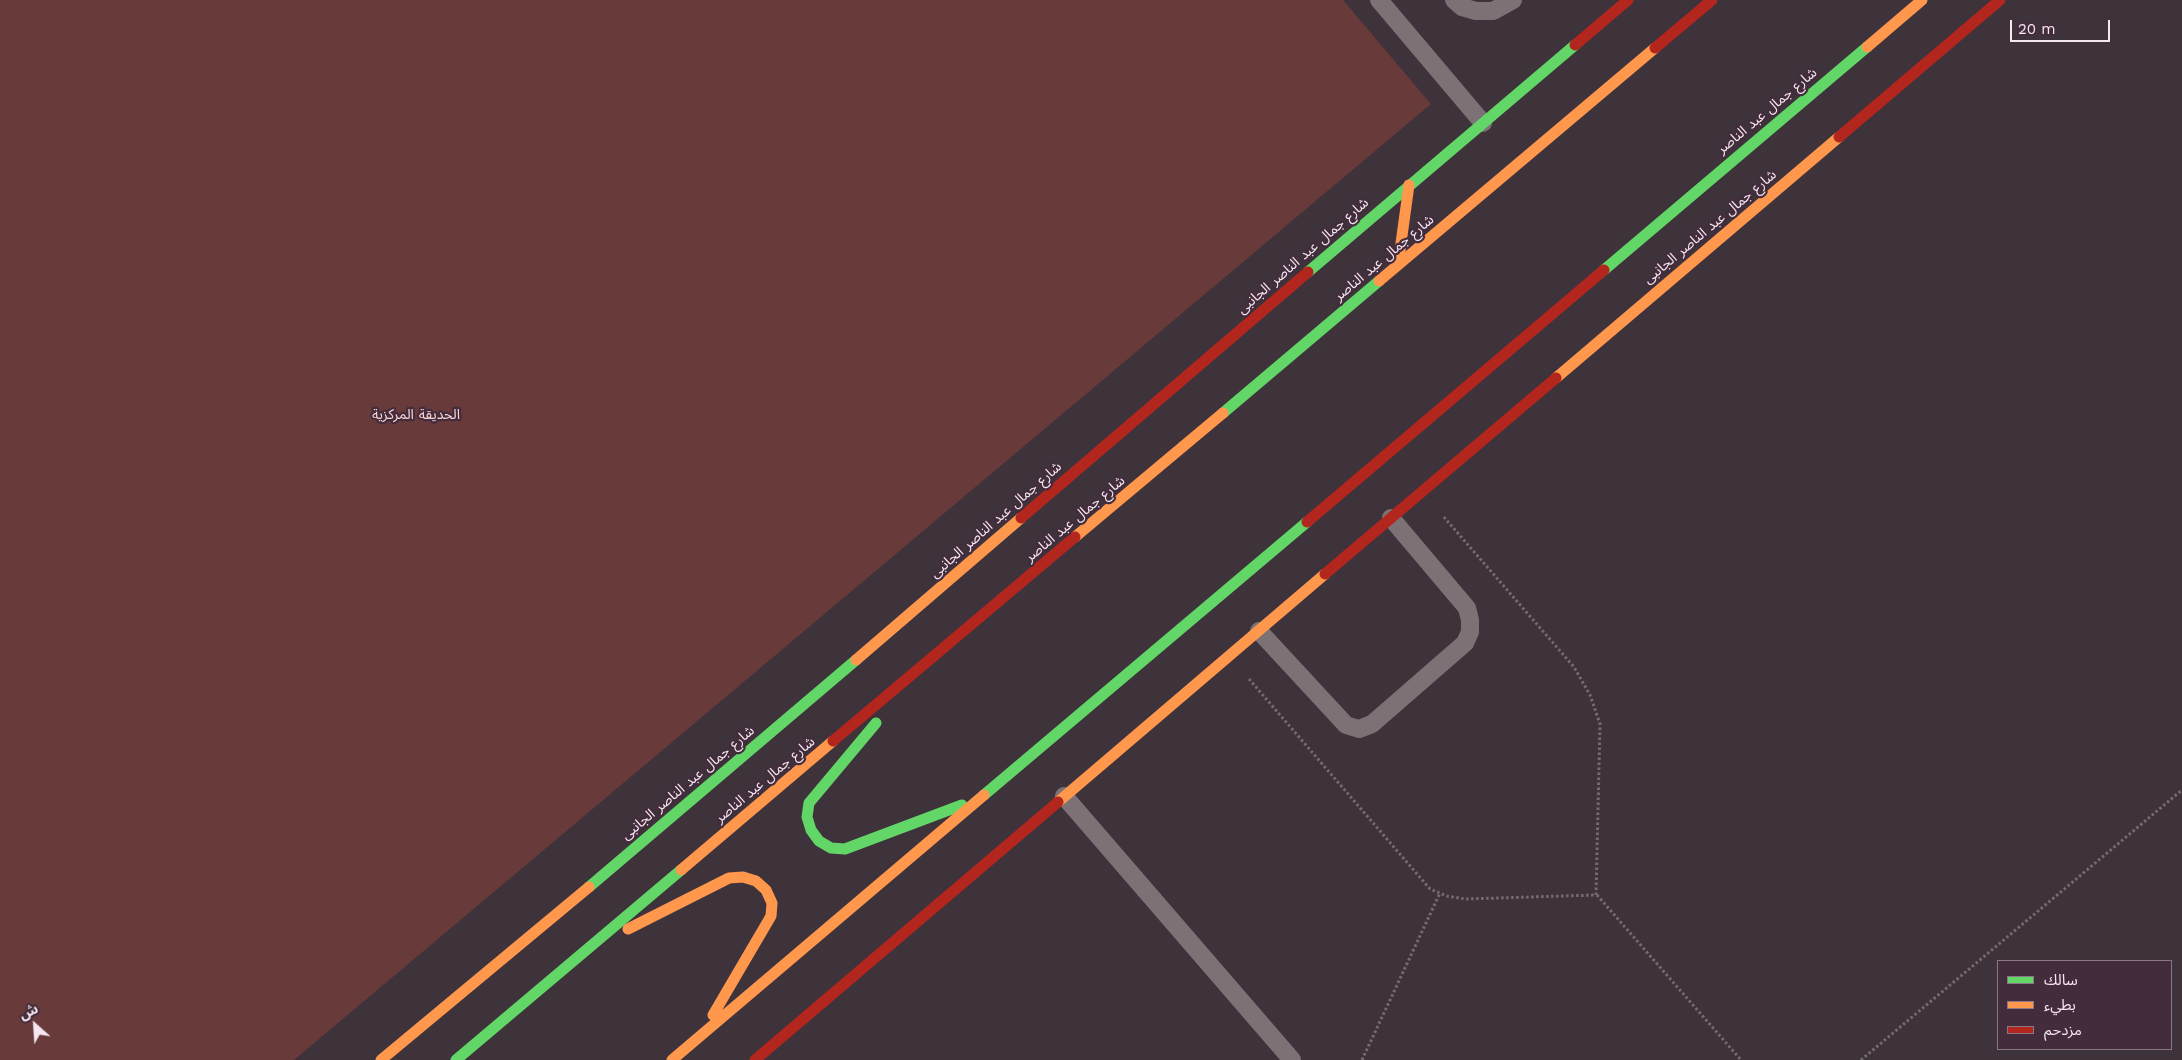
<!DOCTYPE html>
<meta charset="utf-8">
<style>
body{margin:0}
#map{position:relative;width:2182px;height:1060px;overflow:hidden;background:#3e323b;font-family:"Work Sans","Noto Sans Arabic",sans-serif}
canvas{display:block}
.legend{position:absolute;left:1997px;top:960px;width:175px;height:90px;box-sizing:border-box;background:#432d3d;border:1px solid #8a7785;margin:0;padding:6px 9px;list-style:none;font-size:15px;color:#f5e6f0}
.legend li{display:flex;align-items:center;gap:10px;height:25px}
.legend b{width:25px;border:1px solid #8a7785}
.north{position:absolute;left:10px;top:1000px;width:50px;height:50px;-webkit-text-stroke:4px #432d3d;paint-order:stroke;rotate:334deg;font-size:14px;font-weight:700;line-height:20px;text-align:center;color:#f5e6f0}
.north::after{content:'';display:block;margin:auto;width:18px;height:22px;background:#f5e6f0;clip-path:polygon(50% 0,100% 100%,50% 72%,0 100%)}
.scale{position:absolute;left:2010px;top:20px;width:100px;height:22px;box-sizing:border-box;border:2px solid #f5e6f0;border-top:0;padding-left:6px;font-size:15px;line-height:18px;white-space:nowrap;color:#f5e6f0;-webkit-text-stroke:4px #432d3d;paint-order:stroke}
</style>
<div id="map">
<canvas width="2182" height="1060"></canvas>
<ul class="legend">
<li><b style="height:6px;background:#63d668"></b>سالك</li>
<li><b style="height:6px;background:#ff974d"></b>بطيء</li>
<li><b style="height:6px;background:#b3261e"></b>مزدحم</li>
</ul>
<div class="north">ش</div>
<div class="scale">20 m</div>
</div>
<script>
const ctx = document.querySelector('canvas').getContext('2d');
ctx.lineJoin = 'round';
function fillPath(path, color) {
  ctx.fillStyle = color;
  ctx.fill(path, 'evenodd');
}
function toPath(rows) {
  const path = new Path2D();
  for (const r of rows) {
    path.moveTo(r[0], r[1]);
    for (let i = 2; i < r.length; i += 2) path.lineTo(r[i], r[i + 1]);
  }
  return path;
}
function stroke(path, color, width, dash) {
  ctx.strokeStyle = color;
  ctx.lineWidth = width;
  ctx.lineCap = dash ? 'butt' : 'round';
  ctx.setLineDash(dash || []);
  ctx.stroke(path);
}
function label(font, color, halo, rows, align = 'center') {
  ctx.font = font + ' "Work Sans","Noto Sans Arabic",sans-serif';
  ctx.lineWidth = 4.5;
  ctx.setLineDash([]);
  ctx.textBaseline = 'middle';
  ctx.strokeStyle = halo;
  ctx.fillStyle = color;
  for (const [text, x, y, turn = 0] of rows) {
    ctx.save();
    ctx.translate(x, y);
    ctx.rotate((+turn || 0) * Math.PI / 180);
    ctx.textAlign = isNaN(turn) ? turn : align;
    if (halo) ctx.strokeText(text, 0, 0);
    ctx.fillText(text, 0, 0);
    ctx.restore();
  }
}
fillPath(toPath([
 [0,0,1343,0,1431,104,294,1060,0,1060]
]), '#683a3a');
stroke(toPath([
 [1249,679,1430,889,1447,896,1465,899,1596,895,1600,724,1590,695,1574,667,1443,516],
 [1597,895,1741,1060],
 [1362,1060,1440,893],
 [1861,1060,2182,790]
]), '#756c71', 3, [2.5, 2.5]);
stroke(toPath([
 [1379,0,1483,123],
 [1454,0,1462,7,1476,11,1493,11,1513,0],
 [1259,631,1346,725,1359,729,1372,724,1465,643,1470,632,1470,620,1467,608,1391,518],
 [1064,796,1292,1060]
]), '#7c7175', 18);
stroke(toPath([
 [1604,270,1867,47],
 [1308,272,1575,45],
 [1223,413,1379,281],
 [876,723,809,803,807,817,811,830,819,841,831,848,845,849,962,805],
 [984,795,1307,522],
 [589,887,856,660],
 [456,1060,681,870]
]), '#63d668', 11);
stroke(toPath([
 [1867,47,1922,0],
 [1398,265,1409,185],
 [1379,281,1655,48],
 [1556,378,1839,137],
 [1075,537,1223,413],
 [856,660,1021,518],
 [1058,802,1325,574],
 [681,870,833,741],
 [628,929,729,878,743,877,756,881,766,890,772,903,771,916,713,1015],
 [381,1060,589,887],
 [672,1060,984,795]
]), '#ff974d', 11);
stroke(toPath([
 [1575,45,1628,0],
 [1655,48,1712,0],
 [1839,137,2000,0],
 [1021,518,1308,272],
 [1307,522,1604,270],
 [1325,574,1556,378],
 [833,741,1075,537],
 [755,1060,1058,802]
]), '#b3261e', 11);
label('14px', '#f5e6f0', '#432d3d', [
 ["شارع جمال عبد الناصر",1767,111,-40],
 ["شارع جمال عبد الناصر الجانبى",1710,227,-40],
 ["شارع جمال عبد الناصر الجانبى",1303,256,-41],
 ["شارع جمال عبد الناصر",1384,258,-40],
 ["شارع جمال عبد الناصر",1075,519,-40],
 ["شارع جمال عبد الناصر الجانبى",996,520,-41],
 ["شارع جمال عبد الناصر",765,780,-40],
 ["شارع جمال عبد الناصر الجانبى",688,783,-40]
]);
label('14px', '#fdd6d3', '#432d3d', [
 ["الحديقة المركزية",416,415]
]);
</script>
